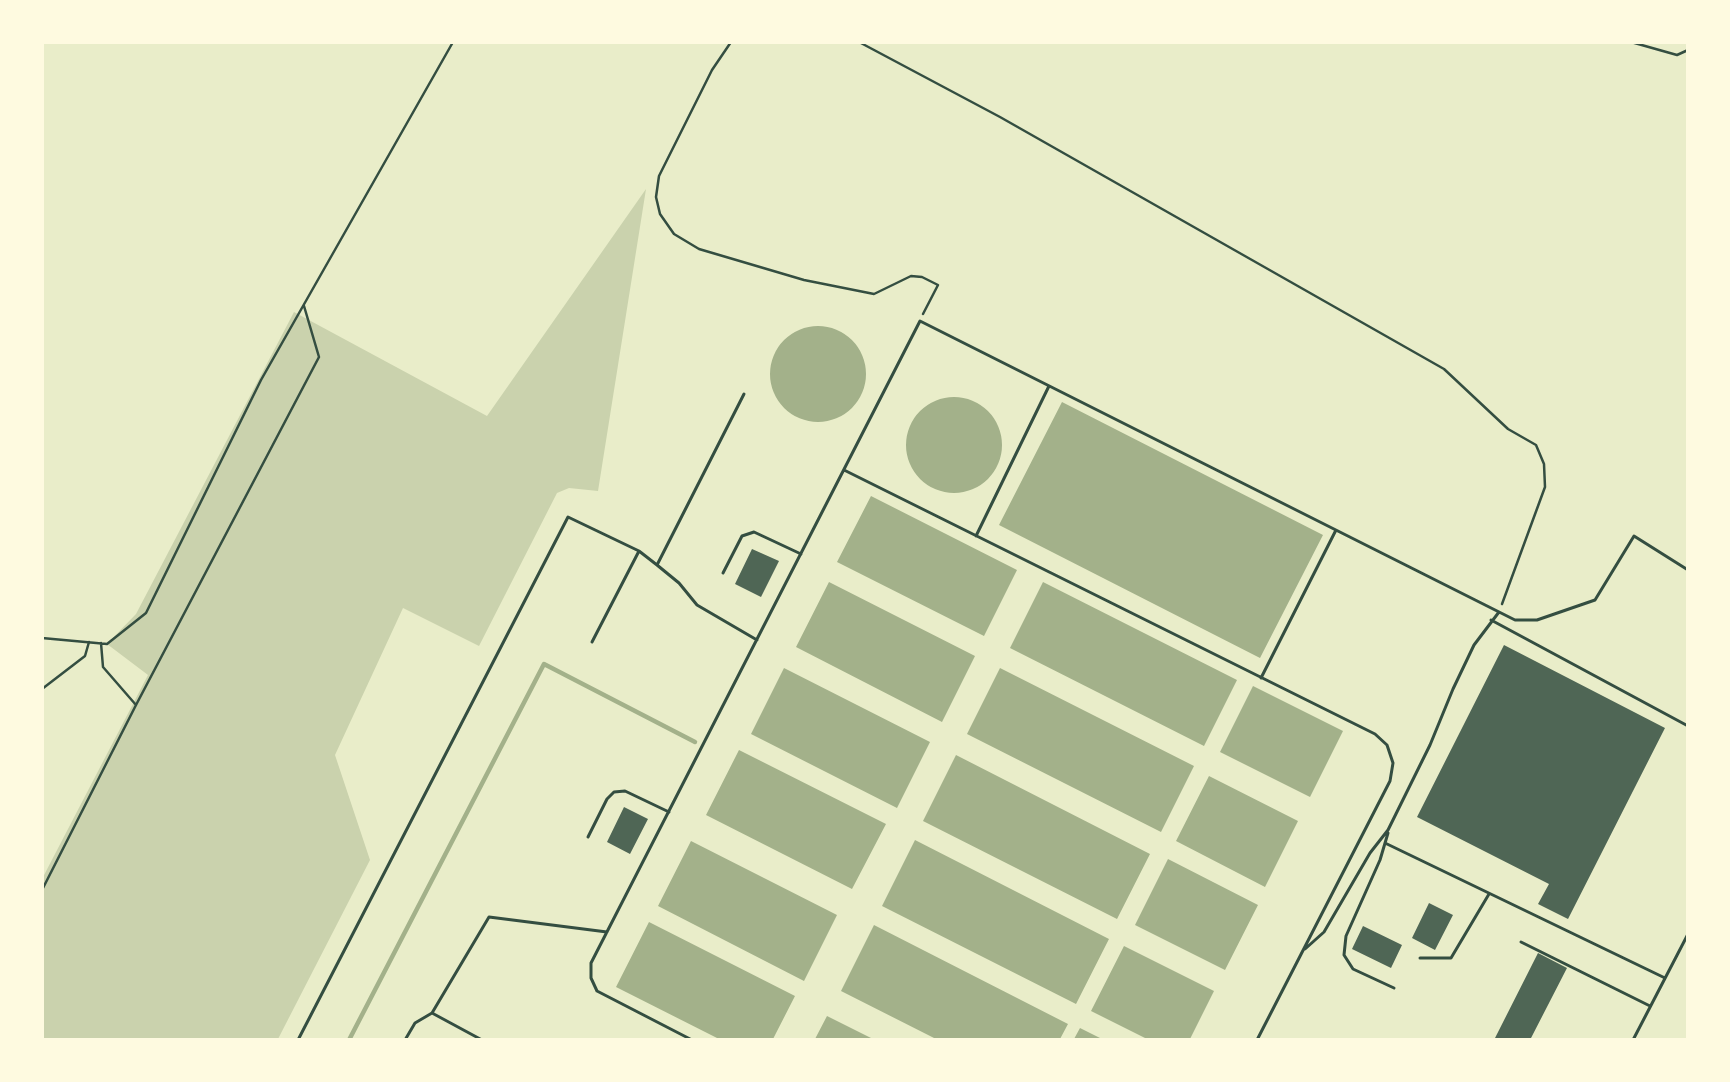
<!DOCTYPE html>
<style>
body{margin:0}
#map{position:relative;width:1730px;height:1082px;overflow:hidden;background:#e9edc9;font-family:"Exo 2",sans-serif}
canvas{display:block}
.frame{position:absolute;inset:0;border:44px solid #fefae0;pointer-events:none}
</style>
<div id="map">
<canvas width="1730" height="1082"></canvas>
<div class="frame"></div>
</div>
<script>
const ctx = document.querySelector('canvas').getContext('2d');
ctx.lineJoin = 'round';
function fillPath(path, color) {
  ctx.fillStyle = color;
  ctx.fill(path, 'evenodd');
}
function toPath(rows) {
  const path = new Path2D();
  for (const r of rows) {
    if (r.length === 3) {
      path.moveTo(r[0] + r[2], r[1]);
      path.arc(r[0], r[1], r[2], 0, 2 * Math.PI);
      continue;
    }
    path.moveTo(r[0], r[1]);
    for (let i = 2; i < r.length; i += 2) path.lineTo(r[i], r[i + 1]);
  }
  return path;
}
function stroke(path, color, width, dash) {
  ctx.strokeStyle = color;
  ctx.lineWidth = width;
  ctx.lineCap = dash ? 'butt' : 'round';
  ctx.setLineDash(dash || []);
  ctx.stroke(path);
}
fillPath(toPath([
 [646,189,598,491,569,488,557,493,479,646,403,608,335,755,370,860,278,1039,43,1039,42,879,148,675,107,644,136,614,294,312,487,416]
]), '#cad2ad');
fillPath(toPath([
 [818,374,48],
 [954,445,48],
 [1062,402,1323,535,1260,658,999,525],
 [871,496,1017,570,984,636,837,562],
 [829,582,975,656,942,722,796,647],
 [1043,582,1237,680,1204,746,1010,648],
 [784,668,930,742,897,808,751,734],
 [1000,668,1194,766,1161,832,967,734],
 [1253,686,1343,731,1310,797,1220,752],
 [739,750,886,824,852,889,706,815],
 [956,755,1150,854,1117,919,923,821],
 [1209,776,1298,821,1265,887,1176,841],
 [915,840,1109,939,1076,1004,882,906],
 [691,841,837,915,804,981,658,906],
 [1168,859,1258,905,1225,970,1135,925],
 [649,922,795,996,773,1039,719,1039,616,987],
 [874,925,1068,1024,1060,1039,936,1039,841,991],
 [1124,946,1214,991,1190,1039,1147,1039,1091,1011],
 [827,1016,873,1039,815,1039],
 [1080,1028,1102,1039,1074,1039]
]), '#a3b18a');
stroke(toPath([
 [349,1040,544,664,695,742]
]), '#a3b18a', 4.5);
fillPath(toPath([
 [752,549,779,561,761,597,735,584],
 [1504,645,1665,728,1568,919,1538,904,1549,884,1417,817],
 [624,807,648,819,630,854,607,842],
 [1429,903,1453,915,1435,950,1412,938],
 [1363,926,1402,945,1391,968,1352,949],
 [1538,953,1567,968,1530,1040,1494,1040]
]), '#4f6655');
stroke(toPath([
 [731,42,712,70,659,176,656,197,660,214,674,234,699,249,804,280,874,294,911,276,922,277,938,285,923,314],
 [859,42,1000,117,1444,369,1508,429,1536,445,1544,464,1545,487,1502,604],
 [1631,42,1677,55,1688,50],
 [42,638,107,644,146,613,261,380,453,42],
 [101,643,103,667,136,705],
 [42,689,85,656,89,642],
 [42,890,136,705,319,357,304,306]
]), '#344e41', 2.5);
stroke(toPath([
 [844,470,1375,734,1387,745,1393,763,1390,781,1257,1040],
 [976,536,1049,386],
 [657,565,679,583,697,605,757,640],
 [723,573,742,536,754,532,801,554],
 [1491,620,1688,726],
 [592,642,639,551],
 [1261,678,1336,530],
 [1388,833,1380,860,1346,936,1344,955,1353,969,1394,988],
 [588,837,607,799,614,792,625,791,669,812],
 [1385,843,1665,978],
 [1521,942,1650,1006],
 [1305,949,1324,932,1370,853,1388,830,1430,745,1453,689,1474,645,1499,612],
 [1420,958,1451,958,1489,894],
 [432,1013,482,1040],
 [200,1040,207,1040],
 [298,1040,568,517,639,551,657,565,744,394],
 [405,1040,415,1023,432,1013,489,917,607,932],
 [692,1040,597,991,591,978,591,963,920,321,1515,620,1537,620,1595,600,1634,536,1688,570],
 [1633,1040,1688,934]
]), '#344e41', 3);
</script>
